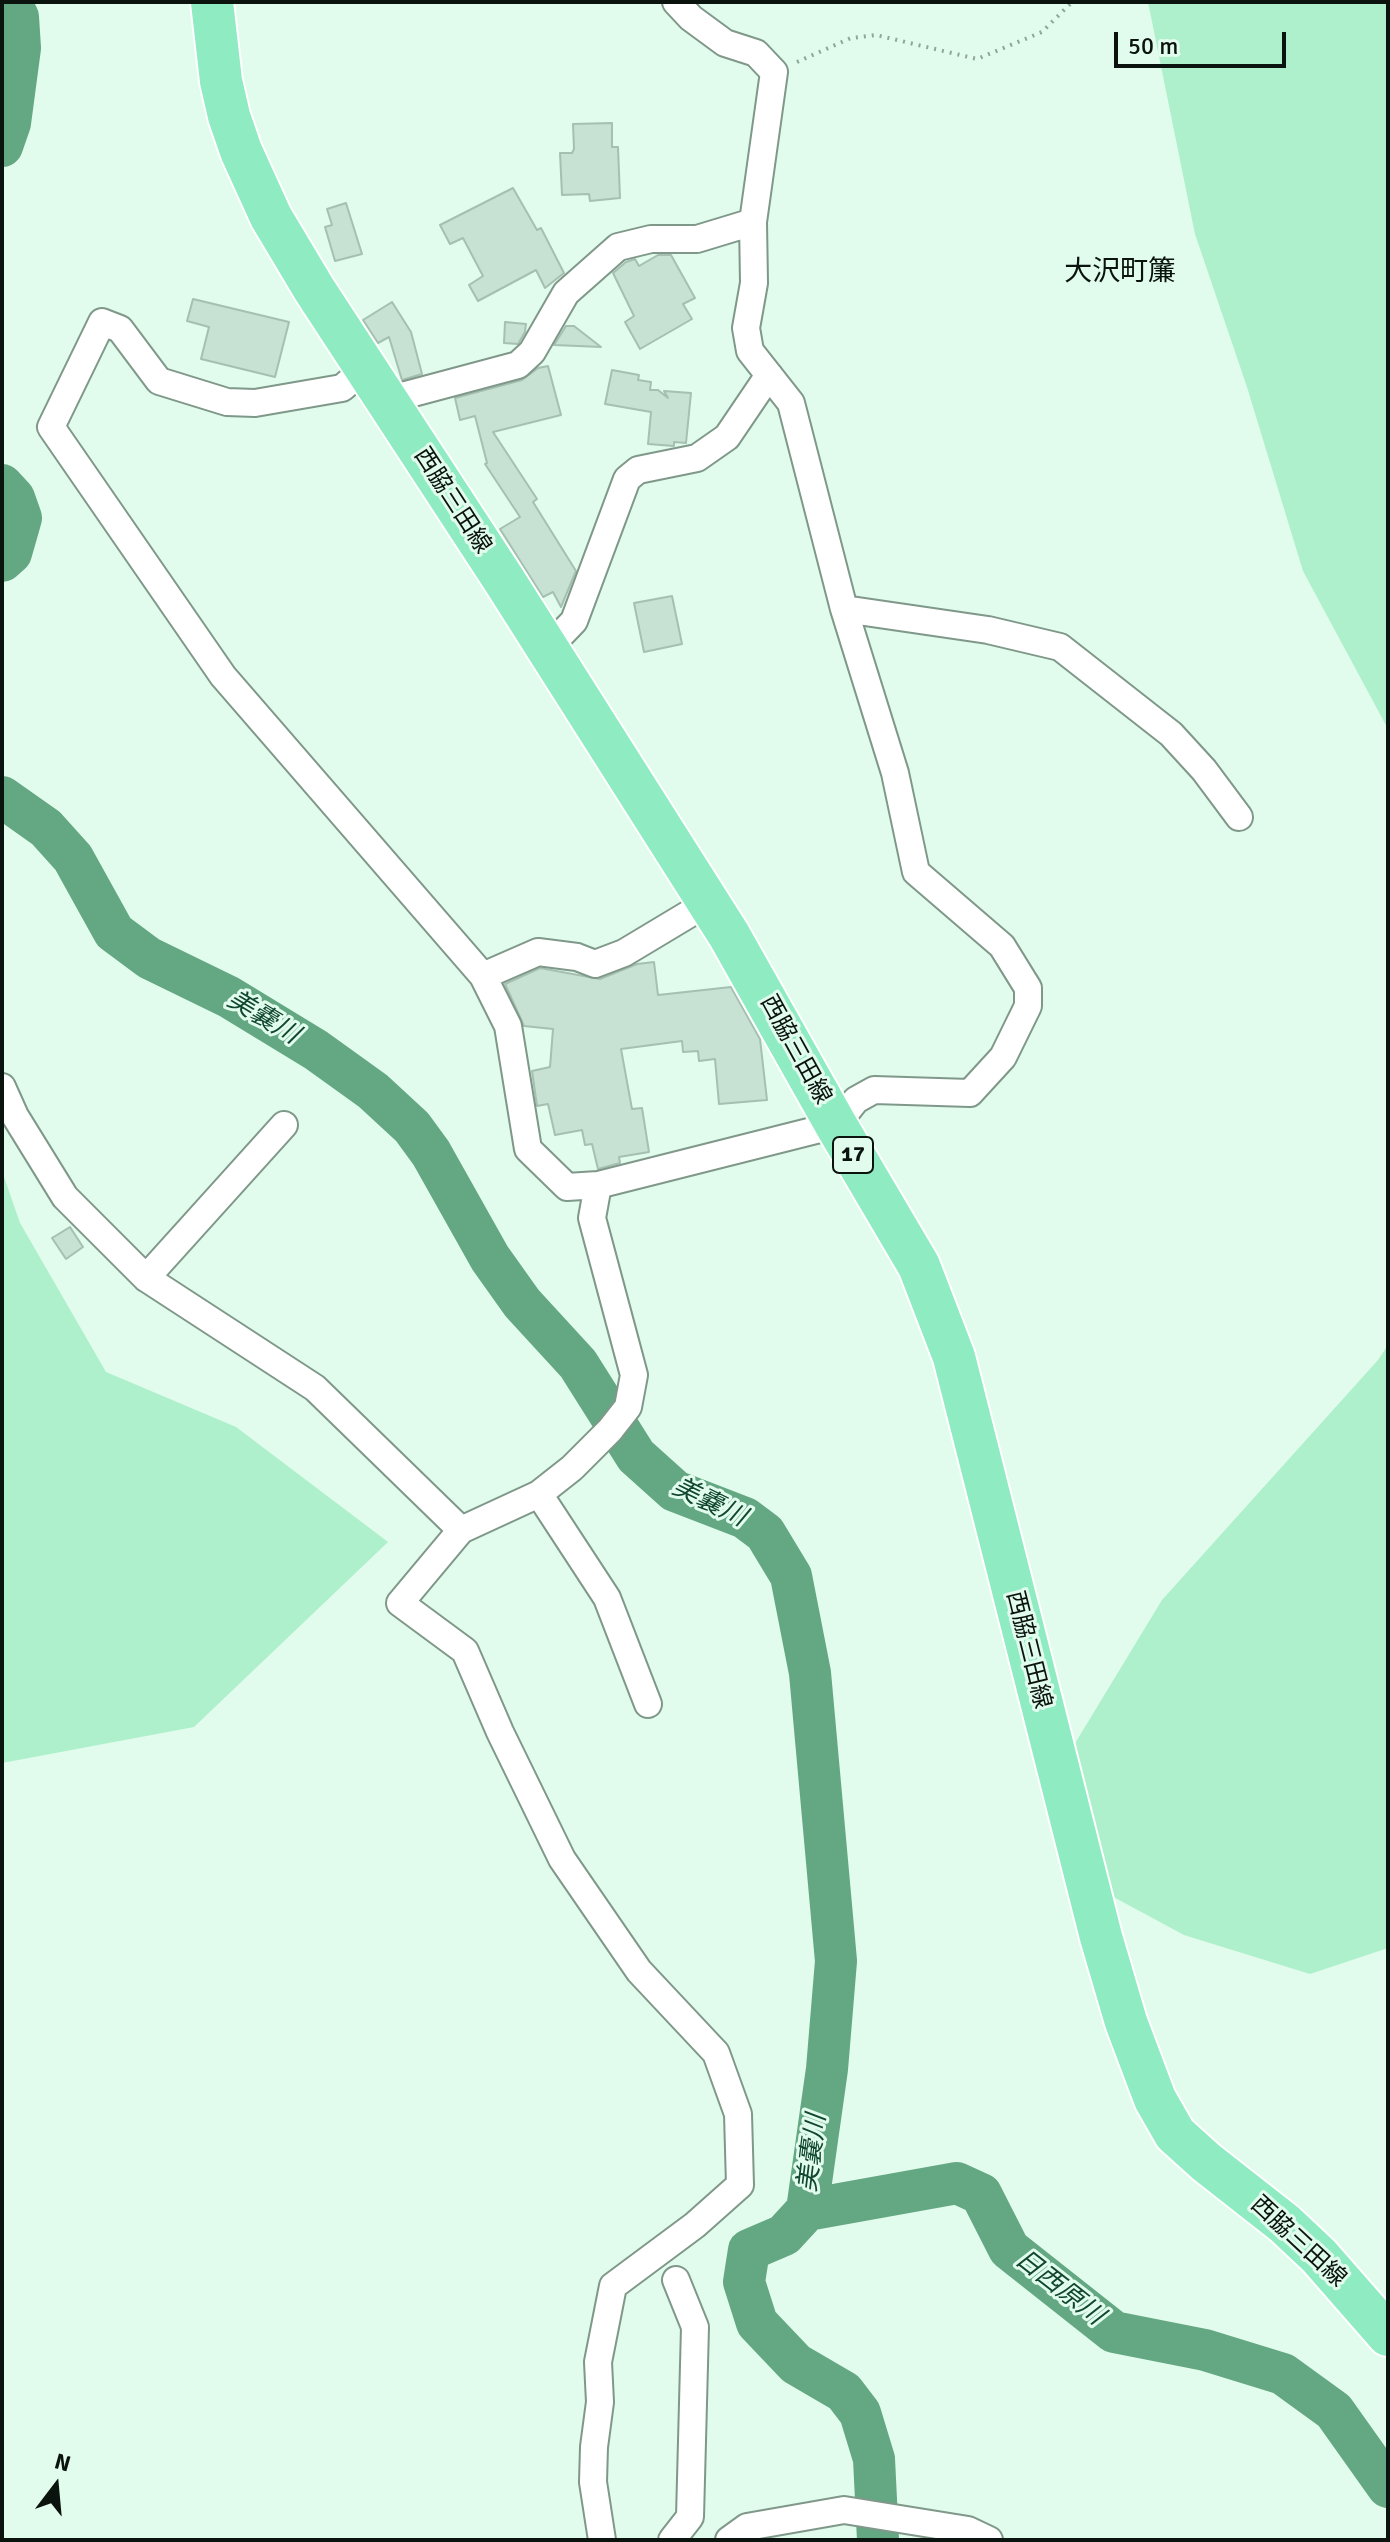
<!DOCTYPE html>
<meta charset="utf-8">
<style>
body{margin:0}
#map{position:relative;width:1390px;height:2542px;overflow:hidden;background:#e1fbec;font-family:Signika,sans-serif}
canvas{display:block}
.frame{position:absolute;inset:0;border:4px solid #0a130e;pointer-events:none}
.north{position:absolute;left:16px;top:2446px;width:80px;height:80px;-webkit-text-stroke:6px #e1fbec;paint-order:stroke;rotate:16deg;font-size:22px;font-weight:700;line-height:32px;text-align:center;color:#0a130e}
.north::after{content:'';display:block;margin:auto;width:28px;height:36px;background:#0a130e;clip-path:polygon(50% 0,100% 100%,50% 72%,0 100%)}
.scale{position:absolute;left:1114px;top:32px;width:172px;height:36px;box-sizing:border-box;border:4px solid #0a130e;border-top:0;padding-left:10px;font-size:24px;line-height:28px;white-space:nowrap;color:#0a130e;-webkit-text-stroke:6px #e1fbec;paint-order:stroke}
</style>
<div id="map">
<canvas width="1390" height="2542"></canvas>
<div class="frame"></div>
<div class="north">N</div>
<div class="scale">50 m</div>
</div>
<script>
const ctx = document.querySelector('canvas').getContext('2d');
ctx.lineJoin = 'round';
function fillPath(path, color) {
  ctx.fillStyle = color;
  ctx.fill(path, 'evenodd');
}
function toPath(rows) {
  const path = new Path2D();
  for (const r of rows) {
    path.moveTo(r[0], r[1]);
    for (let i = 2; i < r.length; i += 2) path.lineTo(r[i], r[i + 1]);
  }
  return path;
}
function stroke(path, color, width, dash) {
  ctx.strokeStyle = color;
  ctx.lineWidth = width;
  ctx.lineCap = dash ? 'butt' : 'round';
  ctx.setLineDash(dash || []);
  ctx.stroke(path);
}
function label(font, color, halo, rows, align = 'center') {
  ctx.font = font + ' Signika,"Noto Sans JP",sans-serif';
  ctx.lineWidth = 6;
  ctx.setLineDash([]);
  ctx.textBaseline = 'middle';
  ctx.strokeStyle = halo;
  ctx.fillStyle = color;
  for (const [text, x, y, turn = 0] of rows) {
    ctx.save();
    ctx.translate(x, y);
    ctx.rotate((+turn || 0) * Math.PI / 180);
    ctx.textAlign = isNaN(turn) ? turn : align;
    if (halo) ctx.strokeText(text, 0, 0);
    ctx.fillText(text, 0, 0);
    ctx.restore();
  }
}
fillPath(toPath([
 [1148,2,1388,2,1388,729,1303,571,1247,387,1195,234],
 [2,1171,20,1223,106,1372,236,1427,388,1542,194,1727,2,1763],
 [1388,1345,1388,1948,1310,1974,1184,1935,1108,1894,1074,1745,1162,1600,1378,1360]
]), '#adf0cb');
stroke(toPath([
 [2,146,10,123,20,48,18,17,10,2],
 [2,485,14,498,21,518,11,553,2,561],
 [2,797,46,828,73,858,114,932,149,958,229,997,316,1050,373,1091,412,1127,431,1153,490,1258,522,1303,578,1364,636,1456,675,1491,745,1518,765,1533,791,1576,810,1673,836,1961,827,2069,807,2210,784,2235,749,2250,744,2282,757,2323,796,2364,844,2392,860,2413,874,2459,878,2540],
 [807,2210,957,2183,981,2194,1009,2249,1114,2332,1205,2350,1283,2374,1334,2411,1388,2487]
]), '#64a783', 42);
const building = toPath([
 [612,123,612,147,618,147,620,198,590,201,589,194,562,195,560,153,572,153,574,149,573,124,612,123],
 [513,188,537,230,541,228,564,273,545,288,536,270,478,301,469,285,483,276,463,238,450,244,440,225,513,188],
 [346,203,362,254,335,261,325,227,332,225,327,209,346,203],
 [658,255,671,255,695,298,683,304,692,319,640,349,625,322,634,316,613,273,626,262,635,259,639,266,658,255],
 [193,299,289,322,275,377,201,359,209,327,187,321,193,299],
 [392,302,411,332,422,374,402,380,389,337,378,343,363,320,392,302],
 [505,322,526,324,525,332,518,344,504,343,505,322],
 [566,326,574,326,601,347,554,345,566,326],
 [548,366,561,415,493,432,537,499,533,502,576,571,561,607,553,592,543,597,500,529,520,517,485,464,487,463,475,416,460,420,455,398,522,380,538,368,548,366],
 [612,370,639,375,638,380,651,382,650,390,658,390,668,398,664,391,691,393,686,443,674,442,674,446,648,444,651,412,605,404,612,370],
 [672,596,682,644,644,652,634,603,672,596],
 [654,962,658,995,731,987,760,1039,767,1100,719,1104,715,1059,699,1061,698,1051,683,1052,682,1041,621,1049,632,1109,642,1108,649,1152,619,1157,620,1163,598,1169,592,1144,585,1145,582,1130,555,1135,548,1104,537,1106,532,1071,550,1067,553,1029,524,1026,505,984,540,968,600,979,637,964,654,962],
 [70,1227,83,1247,66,1259,52,1238,70,1227]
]);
fillPath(building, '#c7e1d2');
stroke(building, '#a5bfb0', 2);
const street = toPath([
 [366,368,342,388,255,403,227,402,159,381,120,329,102,322,51,427,223,676,483,976,508,1026,528,1149,567,1187,598,1185],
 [387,400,518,365,532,352,566,293,618,247,651,239,697,239,753,222],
 [844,609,988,630,1060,647,1171,734,1204,770,1239,817],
 [548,648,574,621,627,479,638,470,697,458,727,437,769,375],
 [483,976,538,952,577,957,595,964,624,953,709,902],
 [2,1087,15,1116,65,1197,146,1278,315,1388,461,1530],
 [146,1278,284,1125],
 [539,1494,607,1598,648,1704],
 [602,2540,593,2482,594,2447,600,2402,598,2362,613,2286,695,2225,740,2185,738,2114,716,2053,639,1971,562,1859,500,1732,465,1651,400,1603,461,1530,539,1494,572,1468,610,1430,628,1407,634,1375,592,1218,598,1185,836,1125,856,1100,874,1090,970,1093,1003,1057,1028,1006,1028,988,1002,946,916,872,895,773,844,609,791,403,750,351,746,328,754,283,753,222,774,72,756,53,725,43,691,18,676,2],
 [672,2540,690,2517,695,2327,676,2280],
 [729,2540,747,2527,844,2510,968,2530,989,2540]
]);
const primary = toPath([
 [212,2,221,81,229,116,241,151,271,217,314,289,504,580,729,935,836,1125,919,1266,954,1357,1101,1937,1126,2022,1155,2099,1175,2134,1206,2162,1285,2224,1319,2256,1388,2335]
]);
stroke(street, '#7f9889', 30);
stroke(primary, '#fff', 46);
stroke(toPath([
 [797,62,851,38,876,35,977,59,1042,32,1072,2]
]), '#92a59a', 4, [2, 6]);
stroke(street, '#fff', 26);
stroke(primary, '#8febc2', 42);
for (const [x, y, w] of [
 [853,1155,40]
]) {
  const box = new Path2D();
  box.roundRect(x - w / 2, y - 18, w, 36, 6);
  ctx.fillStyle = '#e1fbec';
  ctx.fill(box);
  stroke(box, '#0a130e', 2);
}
label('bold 22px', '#0a130e', null, [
 ["17",853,1155]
]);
label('24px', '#0a130e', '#e1fbec', [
 ["西脇三田線",452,501,57],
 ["西脇三田線",795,1050,61],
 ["西脇三田線",1028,1650,76],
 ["西脇三田線",1298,2242,43]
]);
label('italic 26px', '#11472f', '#e1fbec', [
 ["美嚢川",263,1018,31],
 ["美嚢川",709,1503,26],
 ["美嚢川",813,2153,-83],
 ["日西原川",1059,2288,38]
]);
label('28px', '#0a130e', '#e1fbec', [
 ["大沢町簾",1120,273]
]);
</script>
